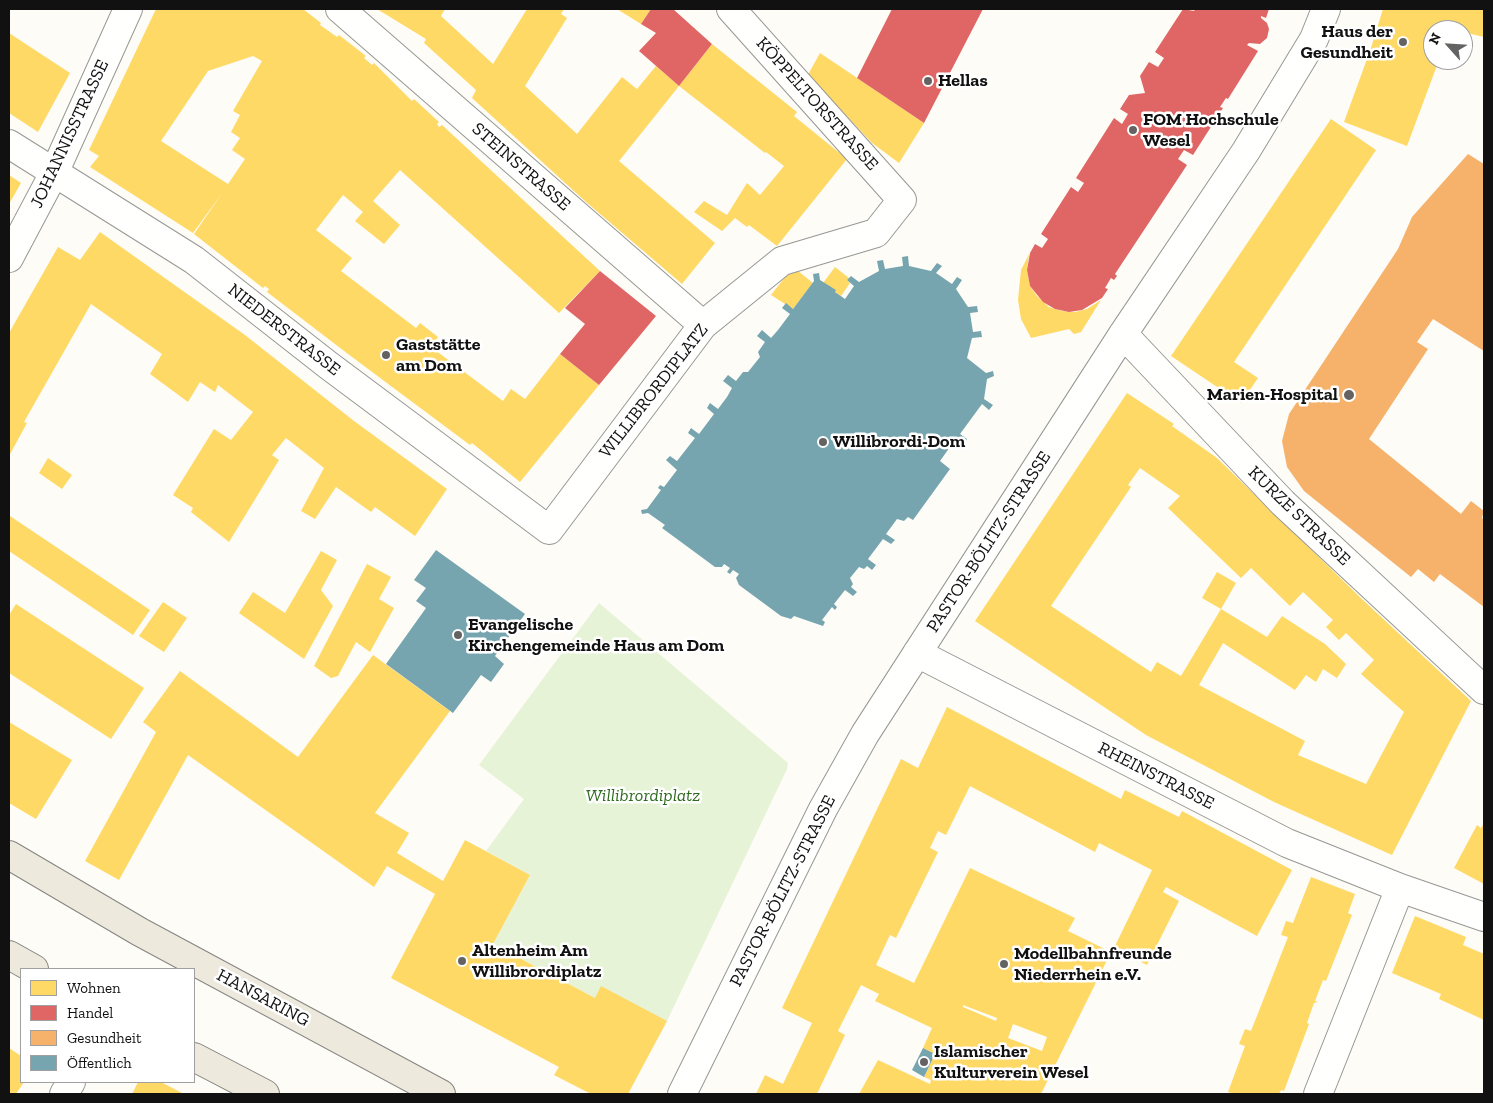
<!DOCTYPE html>
<meta charset="utf-8">
<style>
body{margin:0}
#map{position:relative;width:1493px;height:1103px;overflow:hidden;background:#fdfcf7;font-family:"Zilla Slab",serif}
canvas{display:block}
.frame{position:absolute;inset:0;border:10px solid #111;pointer-events:none}
.legend{position:absolute;left:20px;top:968px;width:175px;height:115px;box-sizing:border-box;background:#fff;border:1px solid #a0a0a0;margin:0;padding:6px 9px;list-style:none;font-size:15px;color:#111}
.legend li{display:flex;align-items:center;gap:10px;height:25px}
.legend b{width:25px;border:1px solid #a0a0a0}
.north{position:absolute;left:1423px;top:20px;width:50px;height:50px;box-sizing:border-box;background:#fff;border:1px solid #a0a0a0;border-radius:50%;rotate:296deg;font-size:14px;font-weight:700;line-height:20px;text-align:center;color:#111}
.north::after{content:'';display:block;margin:auto;width:18px;height:22px;background:#646362;clip-path:polygon(50% 0,100% 100%,50% 72%,0 100%)}
</style>
<div id="map">
<canvas width="1493" height="1103"></canvas>
<div class="frame"></div>
<ul class="legend">
<li><b style="height:14px;background:#ffd966"></b>Wohnen</li>
<li><b style="height:14px;background:#e06666"></b>Handel</li>
<li><b style="height:14px;background:#f6b26b"></b>Gesundheit</li>
<li><b style="height:14px;background:#76a5af"></b>Öffentlich</li>
</ul>
<div class="north">N</div>
</div>
<script>
const ctx = document.querySelector('canvas').getContext('2d');
ctx.lineJoin = 'round';
function fillPath(path, color) {
  ctx.fillStyle = color;
  ctx.fill(path, 'evenodd');
}
function toPath(rows) {
  const path = new Path2D();
  for (const r of rows) {
    path.moveTo(r[0], r[1]);
    for (let i = 2; i < r.length; i += 2) path.lineTo(r[i], r[i + 1]);
  }
  return path;
}
function stroke(path, color, width, dash) {
  ctx.strokeStyle = color;
  ctx.lineWidth = width;
  ctx.lineCap = dash ? 'butt' : 'round';
  ctx.setLineDash(dash || []);
  ctx.stroke(path);
}
function label(font, color, halo, rows, align = 'center') {
  ctx.font = font + ' "Zilla Slab",serif';
  ctx.lineWidth = 5;
  ctx.setLineDash([]);
  ctx.textBaseline = 'middle';
  ctx.strokeStyle = halo;
  ctx.fillStyle = color;
  for (const [text, x, y, turn = 0] of rows) {
    ctx.save();
    ctx.translate(x, y);
    ctx.rotate((+turn || 0) * Math.PI / 180);
    ctx.textAlign = isNaN(turn) ? turn : align;
    if (halo) ctx.strokeText(text, 0, 0);
    ctx.fillText(text, 0, 0);
    ctx.restore();
  }
}
fillPath(toPath([
 [599,603,788,763,787,769,667,1021,595,998,493,944,530,875,486,851,524,799,479,765]
]), '#e7f3d7');
fillPath(toPath([
 [156,9,303,9,321,23,320,25,337,37,339,35,366,56,364,58,372,65,374,63,412,101,414,99,439,122,437,124,439,127,442,125,600,271,559,313,400,170,373,201,400,225,384,244,355,221,363,212,343,195,316,230,352,258,341,271,416,328,420,323,438,337,431,347,503,401,511,389,525,399,560,354,599,385,520,482,472,443,470,445,348,354,267,292,269,289,265,286,263,288,194,234,223,192,193,233,90,167,99,156,89,150],
 [253,56,262,61,233,111,240,115,231,132,240,138,232,150,245,159,228,184,161,141,208,71],
 [377,9,445,9,441,16,493,64,527,9,564,9,561,14,567,18,525,86,577,134,622,77,637,89,656,66,679,86,619,161,715,243,682,284,586,202,472,98,476,90,424,43,426,39],
 [617,9,651,9,641,24],
 [1383,9,1484,9,1484,37,1463,32,1463,30,1433,30,1433,60,1439,60,1407,146,1344,122,1371,48],
 [9,33,70,73,38,132,9,113],
 [712,44,797,112,794,116,847,159,777,246,749,225,747,227,735,218,722,231,694,212,704,201,727,215,747,183,760,195,784,166,766,152,765,153,679,86],
 [820,53,924,123,899,163,872,143,841,110,805,80],
 [1331,119,1376,150,1234,362,1258,378,1241,403,1171,356],
 [9,175,21,183,9,204],
 [100,232,245,335,354,421,447,489,415,536,375,507,371,512,336,487,315,519,301,511,324,468,286,438,272,455,279,460,229,542,191,512,193,508,173,495,214,429,231,440,253,412,218,385,215,392,200,382,188,402,150,374,162,354,91,304,24,422,27,423,9,456,9,333,58,247,80,260],
 [1029,254,1027,270,1030,286,1037,296,1049,307,1062,311,1075,312,1087,309,1101,300,1081,332,1074,334,1069,329,1031,338,1021,319,1018,300,1021,270],
 [793,267,813,283,793,309,771,295],
 [835,267,849,278,847,280,850,283,841,296,835,292,836,290,823,283],
 [1127,393,1174,424,1172,426,1217,458,1363,600,1471,701,1392,855,1274,802,1146,735,975,621],
 [1140,468,1180,496,1168,508,1241,578,1251,568,1290,606,1303,592,1333,620,1326,627,1339,640,1346,633,1374,660,1361,674,1404,712,1366,784,1298,755,1305,741,1199,685,1223,643,1295,690,1306,675,1316,682,1323,669,1337,678,1346,664,1325,644,1282,616,1267,637,1221,609,1181,676,1157,662,1151,672,1051,606,1131,487,1128,485],
 [48,458,72,475,62,489,39,473],
 [10,516,150,610,133,635,9,551],
 [321,551,337,560,321,590,333,606,304,659,239,613,253,592,285,613],
 [367,564,391,577,379,599,394,608,370,652,356,642,338,676,331,678,314,666],
 [1217,572,1236,583,1221,609,1202,598],
 [163,602,187,618,164,652,139,636],
 [16,604,144,688,111,739,9,673,9,615],
 [373,655,450,711,375,813,409,833,397,853,443,881,465,840,530,875,493,944,595,998,601,986,667,1021,628,1094,591,1094,554,1075,559,1067,391,978,435,894,387,866,374,887,188,755,119,880,85,861,156,732,143,722,180,671,298,757],
 [947,707,1121,799,1125,790,1179,817,1182,811,1292,870,1257,936,1166,887,1163,892,1179,901,1147,965,1114,948,1152,870,1099,843,1095,852,970,786,946,835,938,831,930,848,938,852,896,938,890,935,876,965,914,983,970,868,1075,918,1068,931,1111,952,1041,1094,859,1094,878,1060,930,1084,931,1080,924,1077,935,1054,923,1048,932,1028,875,1001,879,994,861,985,838,1031,845,1035,817,1094,756,1094,765,1075,783,1084,812,1023,782,1008,901,759,918,768],
 [963,1005,997,1018,996,1021,963,1007],
 [1013,1024,1047,1037,1042,1051,1008,1038],
 [9,722,72,760,36,819,9,803],
 [1484,823,1484,884,1454,868,1477,825,1481,828],
 [1311,877,1355,894,1348,913,1352,915,1326,981,1323,980,1315,1001,1318,1002,1314,1003,1307,1023,1309,1024,1284,1091,1281,1090,1279,1094,1235,1094,1228,1092,1245,1046,1239,1044,1245,1029,1251,1031,1288,937,1281,935,1286,921,1293,923],
 [1415,916,1466,937,1463,945,1484,954,1484,1020,1439,999,1441,994,1392,973],
 [9,1048,21,1056,21,1082,24,1082,16,1094,9,1094],
 [138,1082,161,1082,184,1094,132,1094]
]), '#ffd966');
fillPath(toPath([
 [651,9,673,9,712,44,679,86,639,51,656,33,641,24],
 [892,9,983,9,924,123,857,78],
 [1183,9,1194,11,1195,9,1269,9,1266,18,1261,16,1261,18,1267,23,1269,29,1267,38,1260,44,1249,43,1247,45,1258,51,1228,99,1226,98,1220,107,1223,108,1193,155,1184,150,1178,159,1187,165,1115,274,1117,276,1114,280,1111,278,1105,288,1108,289,1102,298,1082,310,1069,312,1055,309,1043,302,1030,286,1027,270,1030,253,1035,244,1042,248,1048,239,1041,234,1071,187,1078,192,1084,183,1076,178,1114,118,1122,124,1128,114,1120,109,1129,95,1145,93,1140,76,1149,62,1158,67,1164,58,1155,52],
 [600,271,656,316,599,385,560,354,585,324,565,308]
]), '#e06666');
fillPath(toPath([
 [1468,154,1484,164,1484,351,1433,319,1417,342,1428,349,1369,439,1461,514,1471,501,1484,511,1482,518,1484,520,1484,607,1440,574,1434,582,1418,569,1411,577,1304,491,1287,467,1282,441,1289,414,1398,249,1412,217]
]), '#f6b26b');
fillPath(toPath([
 [908,256,909,266,931,271,937,263,942,266,936,273,952,284,957,277,962,280,956,289,968,307,977,306,978,312,970,313,973,332,981,331,982,337,972,338,967,358,986,373,993,371,994,376,987,379,984,399,993,405,989,410,982,404,960,434,967,439,964,444,956,438,945,454,940,461,950,469,913,520,908,517,904,521,897,519,886,534,895,540,891,544,883,539,868,559,876,565,872,570,867,566,864,569,859,567,850,578,853,584,851,587,857,592,853,596,845,590,834,604,837,607,835,610,832,607,822,620,825,622,823,626,794,616,791,619,781,616,739,585,736,578,739,574,733,570,730,574,727,572,730,568,724,564,722,567,715,567,662,528,665,525,648,513,642,514,641,510,647,509,661,490,658,488,660,485,664,487,677,470,666,460,670,456,677,461,695,438,688,433,691,428,699,434,714,414,707,408,710,403,718,409,727,397,732,388,723,381,728,375,736,381,743,372,748,372,760,357,758,352,765,342,757,336,762,330,771,338,778,330,790,314,782,308,786,303,793,309,814,281,813,274,819,273,820,280,836,290,835,292,845,299,854,286,847,280,851,276,859,282,879,271,877,261,883,260,885,269,903,266,902,257],
 [436,550,525,614,495,656,504,664,491,682,481,675,453,713,386,664,426,608,416,601,426,588,414,580],
 [923,1048,935,1054,924,1077,912,1070]
]), '#76a5af');
const minor = toPath([
 [340,9,703,325],
 [9,144,194,260,328,365,549,530,703,325,782,261,876,233,902,200,731,9],
 [9,258,54,173,128,9],
 [1123,334,1283,503,1484,690],
 [917,653,1287,843,1400,888,1484,917],
 [64,1094,71,1082],
 [682,1094,823,809,865,734,1123,334,1246,151,1314,39,1326,9],
 [1318,1094,1400,888]
]);
const primary = toPath([
 [9,855,140,932,441,1094],
 [9,955,34,969],
 [194,1057,265,1094]
]);
stroke(minor, '#979795', 30);
stroke(primary, '#858482', 30);
stroke(minor, '#fffffe', 28);
stroke(primary, '#ede9dc', 28);
for (const [x, y, r, color] of [
 [1403,42,5,"#646362"],
 [928,81,5,"#646362"],
 [1133,130,5,"#646362"],
 [386,355,5,"#646362"],
 [1349,395,6,"#646362"],
 [823,442,5,"#646362"],
 [458,635,5,"#646362"],
 [462,961,5,"#646362"],
 [1004,964,5,"#646362"],
 [924,1062,5,"#646362"]
]) {
  const dot = new Path2D();
  dot.arc(x, y, r, 0, 2 * Math.PI);
  ctx.fillStyle = color;
  ctx.fill(dot);
  stroke(dot, '#fff', 2);
}
label('bold 18px', '#111', '#fff', [
 ["Haus der",1393,32,"right"],
 ["Gesundheit",1393,53,"right"],
 ["Hellas",938,81],
 ["FOM Hochschule",1143,120],
 ["Wesel",1143,141],
 ["Gaststätte",396,345],
 ["am Dom",396,366],
 ["Marien-Hospital",1338,395,"right"],
 ["Willibrordi-Dom",833,442],
 ["Evangelische",468,625],
 ["Kirchengemeinde Haus am Dom",468,646],
 ["Altenheim Am",472,951],
 ["Willibrordiplatz",472,972],
 ["Modellbahnfreunde",1014,954],
 ["Niederrhein e.V.",1014,975],
 ["Islamischer",934,1052],
 ["Kulturverein Wesel",934,1073]
], 'left');
label('18px', '#111', '#fff', [
 ["KÖPPELTORSTRASSE",817,104,48],
 ["JOHANNISSTRASSE",70,134,-65],
 ["STEINSTRASSE",521,167,41],
 ["NIEDERSTRASSE",284,330,38],
 ["WILLIBRORDIPLATZ",654,391,-52],
 ["KURZE STRASSE",1299,516,44],
 ["PASTOR-BÖLITZ-STRASSE",989,542,-57],
 ["RHEINSTRASSE",1156,776,27],
 ["PASTOR-BÖLITZ-STRASSE",783,891,-63],
 ["HANSARING",263,998,28]
]);
label('italic 18px', '#2f6b1f', '#fff', [
 ["Willibrordiplatz",643,796]
]);
</script>
